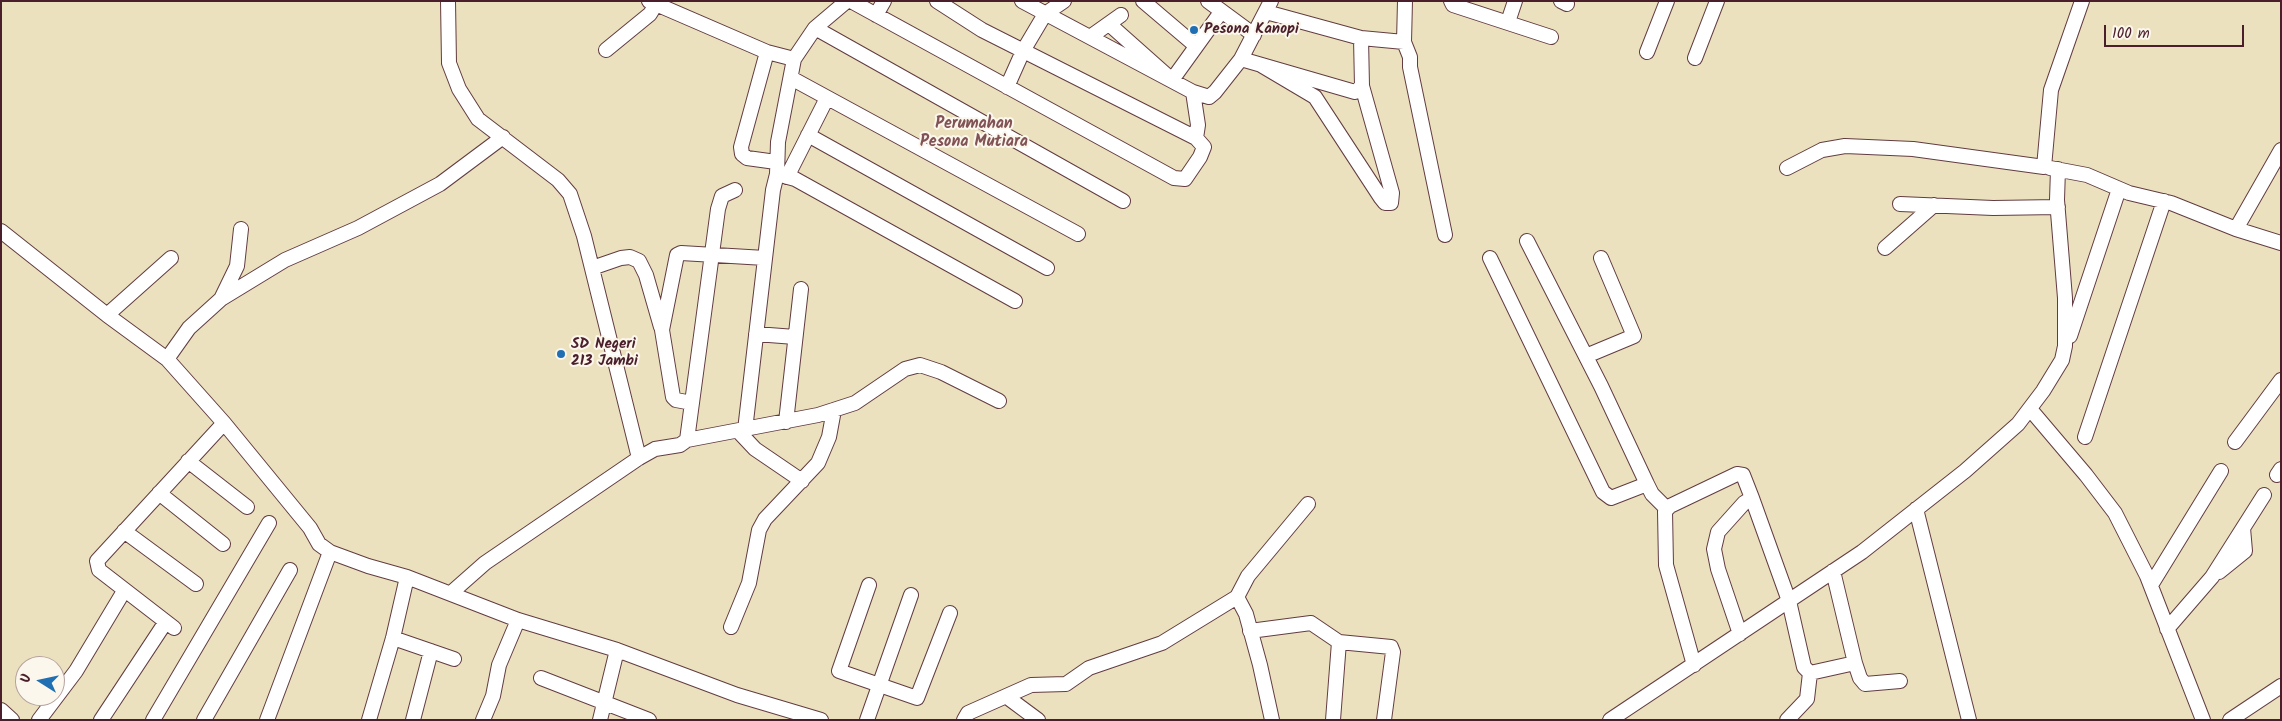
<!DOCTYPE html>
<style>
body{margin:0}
#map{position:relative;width:2282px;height:721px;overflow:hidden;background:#ece1bf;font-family:Kalam,sans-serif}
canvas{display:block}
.frame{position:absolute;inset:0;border:2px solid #4a1f2b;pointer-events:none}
.north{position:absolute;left:15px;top:656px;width:50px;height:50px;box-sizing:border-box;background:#fbf7ec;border:1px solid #b4a19f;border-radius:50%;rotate:280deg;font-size:14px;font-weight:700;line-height:20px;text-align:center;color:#4a1f2b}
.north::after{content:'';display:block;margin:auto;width:18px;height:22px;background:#1f6fb2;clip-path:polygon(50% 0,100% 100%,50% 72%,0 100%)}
.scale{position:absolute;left:2104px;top:25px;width:140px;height:22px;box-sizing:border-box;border:2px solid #4a1f2b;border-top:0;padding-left:6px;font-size:15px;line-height:18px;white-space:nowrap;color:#4a1f2b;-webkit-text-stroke:4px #fbf7ec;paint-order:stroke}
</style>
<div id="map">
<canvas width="2282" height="721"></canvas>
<div class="frame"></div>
<div class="north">U</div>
<div class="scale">100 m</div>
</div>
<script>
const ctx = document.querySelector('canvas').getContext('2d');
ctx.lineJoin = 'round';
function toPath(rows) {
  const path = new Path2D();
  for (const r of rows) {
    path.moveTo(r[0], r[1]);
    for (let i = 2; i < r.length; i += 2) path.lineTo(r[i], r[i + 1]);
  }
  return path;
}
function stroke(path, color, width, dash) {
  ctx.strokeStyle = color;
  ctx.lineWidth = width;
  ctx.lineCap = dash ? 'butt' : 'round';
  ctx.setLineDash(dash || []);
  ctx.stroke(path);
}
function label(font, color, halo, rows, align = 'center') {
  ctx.font = font + ' Kalam,sans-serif';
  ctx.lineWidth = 4;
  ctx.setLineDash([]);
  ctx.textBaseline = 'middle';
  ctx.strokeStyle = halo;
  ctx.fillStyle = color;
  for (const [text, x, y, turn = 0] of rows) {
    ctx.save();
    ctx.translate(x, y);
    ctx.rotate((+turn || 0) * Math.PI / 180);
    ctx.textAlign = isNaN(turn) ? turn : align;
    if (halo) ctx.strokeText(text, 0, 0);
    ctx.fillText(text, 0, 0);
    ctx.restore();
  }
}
const minor = toPath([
 [448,1,449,63,459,89,478,119,558,180,570,194,584,236,639,458],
 [649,1,767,52,794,59],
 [851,1,1174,178,1185,179,1200,157,1204,147,1196,138,982,30,937,1],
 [1022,1,1193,92,1198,125,1196,138],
 [1143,1,1196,46],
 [1208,1,1254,35],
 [1451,1,1453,5,1551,37],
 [1561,1,1567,4],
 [1266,12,1361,38,1404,42,1410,57,1410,67,1445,235],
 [876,15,884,1],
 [1508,22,1515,1],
 [1109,24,1172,80,1221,12],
 [815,28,1123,201],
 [1090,37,1121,15],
 [1404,42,1405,1],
 [606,50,650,14,656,4],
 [767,52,741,147,742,154,747,158,776,162],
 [1647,52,1667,1],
 [1695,58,1717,1],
 [1241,59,1355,92,1362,86,1361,38],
 [1261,65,1315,97,1381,198,1385,203,1391,203,1392,193,1362,86],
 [791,78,1078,234],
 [1007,87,1023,51,1045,14,1064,1],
 [1193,92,1209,97,1215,92,1241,59,1271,1],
 [808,135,1047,268],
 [1787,168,1822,150,1845,146,1913,149,2044,167,2051,90,2082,1],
 [2050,168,2087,175,2129,193,2171,203,2236,229,2281,243],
 [777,174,795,179,1015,301],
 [787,177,827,98],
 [1900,204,1993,208,2058,207],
 [2236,229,2281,150],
 [1,231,107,315,167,359,224,423,310,528,319,544,330,552,368,566,407,577,518,620,617,650,737,695,821,720],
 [1527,241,1601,386,1647,484,1652,494,1667,509],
 [1885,248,1934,205],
 [1490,258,1603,492,1611,498,1647,484],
 [592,268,621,258,630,257,639,261,646,275,661,327],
 [221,299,285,260,358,228,440,184,503,137],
 [107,315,171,258],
 [756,334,795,337],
 [2070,336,2119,189],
 [1586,356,1634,336,1601,258],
 [167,359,189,328,221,299,237,266,241,229],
 [692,403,676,400,673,397,662,330,677,255,681,253,765,258],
 [2030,409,2086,475,2115,513,2147,576,2203,720],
 [786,422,801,289],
 [745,430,773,190,777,174,778,142,794,59,815,28,847,1],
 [739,432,755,449,802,481],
 [2085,437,2164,201],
 [687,440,718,209,722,196,735,190],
 [2235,442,2281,380],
 [188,461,247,507],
 [2277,475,2281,469],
 [159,493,223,544],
 [1916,509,1969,720],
 [124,531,196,584],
 [2219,572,2245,551,2243,528],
 [869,585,839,671,917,698,950,613],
 [2151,585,2221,471],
 [451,593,485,563,639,458,655,449,680,445,687,440,818,415,855,403,905,369,920,365,941,372,999,401],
 [1237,597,1248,576,1308,504],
 [731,627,749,583,759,530,765,519,818,463,829,437,834,410],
 [174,628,99,570,97,561,224,423],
 [2167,629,2212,577,2264,495],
 [1250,631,1311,623,1339,642,1391,647,1393,652,1384,720],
 [1740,634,1718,569,1714,549,1718,532,1744,503,1752,498,1789,601,1804,667,1810,673,1855,663,1833,571],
 [393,638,454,659],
 [1855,663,1860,678,1865,684,1900,681],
 [1694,665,1666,565,1665,511,1670,506,1737,474,1743,475,1752,498],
 [541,678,649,720],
 [1007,697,1038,720],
 [1,710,12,720],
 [39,720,76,671,124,591],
 [101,720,165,623],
 [153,720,269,523],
 [204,720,290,570],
 [267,720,330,552],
 [369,720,393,638,407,577],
 [413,720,431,651],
 [483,720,493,696,499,665,518,620],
 [600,720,617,650],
 [867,720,911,595],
 [964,720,968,713,1031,685,1066,684,1089,668,1162,643,1237,597,1246,614,1260,665,1272,720],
 [1333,720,1339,642],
 [1610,720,1862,552,1965,471,2018,424,2043,391,2062,360,2065,346,2065,298,2057,200,2058,169],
 [1787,720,1807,699,1810,673],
 [2230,720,2281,686]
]);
stroke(minor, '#623c41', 16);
stroke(minor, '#fff', 14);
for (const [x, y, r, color] of [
 [1194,30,5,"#1f6fb2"],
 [561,354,5,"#1f6fb2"]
]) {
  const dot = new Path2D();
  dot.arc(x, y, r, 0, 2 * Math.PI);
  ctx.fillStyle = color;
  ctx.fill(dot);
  stroke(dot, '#fbf7ec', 2);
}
label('bold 15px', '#4a1f2b', '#fbf7ec', [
 ["Pesona Kanopi",1204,30],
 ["SD Negeri",571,345],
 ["213 Jambi",571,362]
], 'left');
label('bold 16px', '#825356', '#fbf7ec', [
 ["Perumahan",974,125],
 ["Pesona Mutiara",974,143]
]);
</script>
